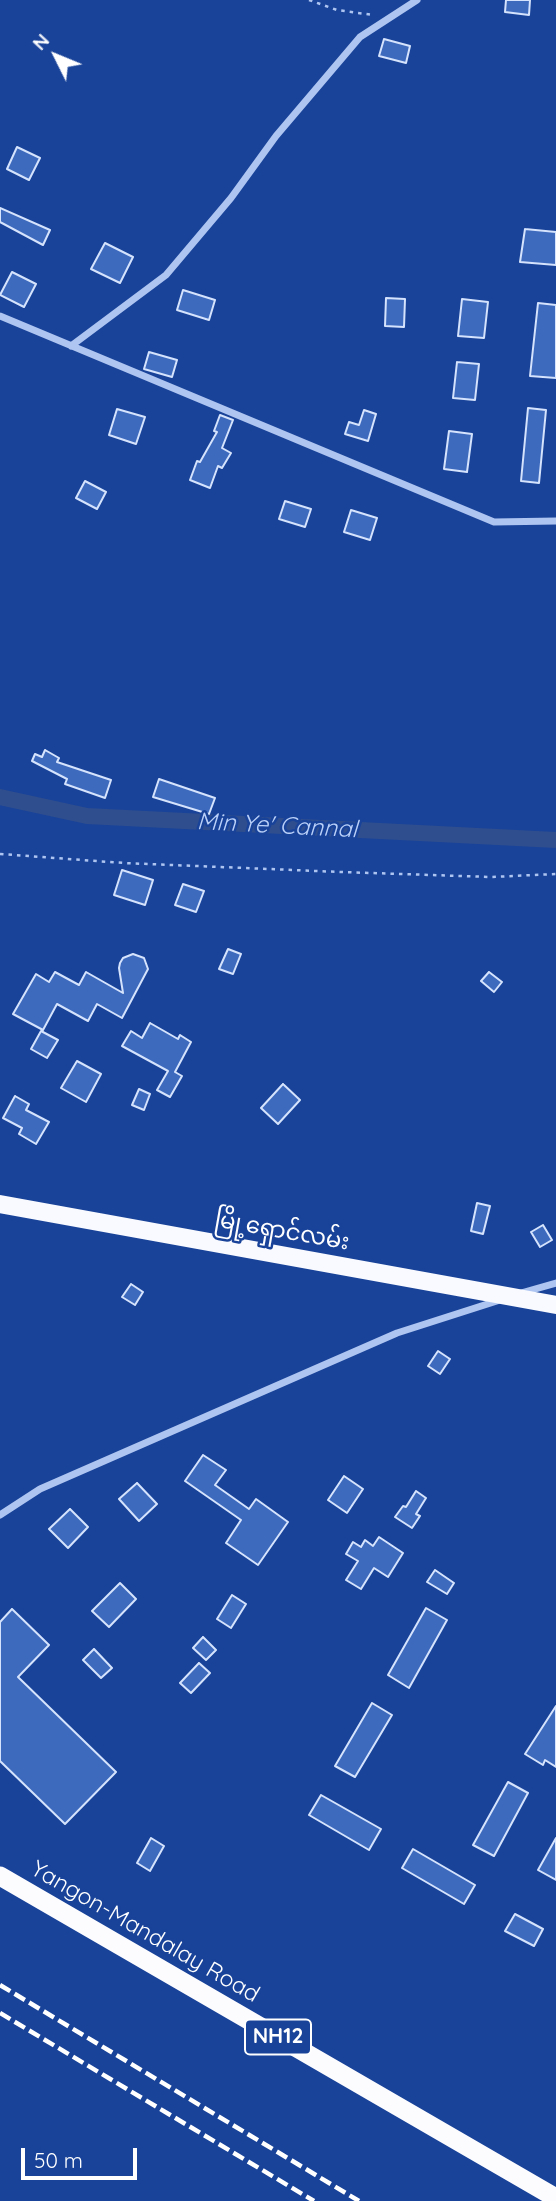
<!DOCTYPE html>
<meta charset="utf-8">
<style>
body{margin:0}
#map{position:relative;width:556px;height:2201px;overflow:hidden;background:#194399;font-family:Quicksand,sans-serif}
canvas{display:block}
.north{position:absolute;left:21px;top:21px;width:70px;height:70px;-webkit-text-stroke:5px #194399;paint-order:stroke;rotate:313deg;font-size:19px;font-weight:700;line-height:28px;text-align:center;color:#fff}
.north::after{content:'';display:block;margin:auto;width:24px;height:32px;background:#fff;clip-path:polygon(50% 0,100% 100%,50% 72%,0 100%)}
.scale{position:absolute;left:21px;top:2148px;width:116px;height:32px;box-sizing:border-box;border:4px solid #fff;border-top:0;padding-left:9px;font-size:21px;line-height:24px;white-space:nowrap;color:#fff;-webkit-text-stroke:5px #194399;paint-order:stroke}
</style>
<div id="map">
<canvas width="556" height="2201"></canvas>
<div class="north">N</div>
<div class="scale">50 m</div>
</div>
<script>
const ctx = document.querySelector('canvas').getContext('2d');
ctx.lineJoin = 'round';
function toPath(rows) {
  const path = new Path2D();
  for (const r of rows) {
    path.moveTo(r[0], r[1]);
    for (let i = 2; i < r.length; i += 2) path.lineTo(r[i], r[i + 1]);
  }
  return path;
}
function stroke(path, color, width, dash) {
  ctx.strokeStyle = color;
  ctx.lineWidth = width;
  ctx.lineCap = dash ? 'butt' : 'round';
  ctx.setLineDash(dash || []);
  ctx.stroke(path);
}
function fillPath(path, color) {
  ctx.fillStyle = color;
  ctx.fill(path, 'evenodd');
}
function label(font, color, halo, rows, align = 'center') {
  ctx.font = font + ' Quicksand,"Noto Sans Myanmar",sans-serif';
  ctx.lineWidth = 5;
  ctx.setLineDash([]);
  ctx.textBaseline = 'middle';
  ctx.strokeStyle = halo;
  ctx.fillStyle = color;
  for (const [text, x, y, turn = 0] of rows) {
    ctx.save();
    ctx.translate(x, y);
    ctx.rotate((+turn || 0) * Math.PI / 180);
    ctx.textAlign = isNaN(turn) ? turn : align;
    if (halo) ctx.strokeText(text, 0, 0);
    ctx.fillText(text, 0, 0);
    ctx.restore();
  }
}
stroke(toPath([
 [0,797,87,816,556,840]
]), '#2f4e8e', 16);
const building = toPath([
 [506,0,530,0,529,15,505,12,506,0],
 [384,39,410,46,406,63,379,56,384,39],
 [17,147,40,158,29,180,7,169,17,147],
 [0,208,50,230,43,245,0,222,0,208],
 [525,229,556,232,556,265,520,262,525,229],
 [105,243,133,257,120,283,91,269,105,243],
 [12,272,36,284,24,307,0,295,12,272],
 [183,290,215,300,209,320,177,310,183,290],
 [386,298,405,299,404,327,385,326,386,298],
 [462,299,488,302,484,338,458,336,462,299],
 [538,303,556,305,556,378,530,376,538,303],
 [149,352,177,360,172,377,144,369,149,352],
 [457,362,479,364,475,400,453,398,457,362],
 [528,408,546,410,539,483,521,481,528,408],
 [117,409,145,417,136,444,109,435,117,409],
 [364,410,376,414,368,441,345,434,349,422,359,425,364,410],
 [220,415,233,420,222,448,231,453,222,468,218,466,210,488,190,480,197,461,200,462,217,432,214,431,220,415],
 [449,431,472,434,467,472,444,469,449,431],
 [85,481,106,492,97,509,76,498,85,481],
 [285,501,311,509,305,527,279,519,285,501],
 [351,510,377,518,370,540,344,532,351,510],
 [45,750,59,758,57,762,111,780,105,798,65,784,67,779,32,761,35,754,42,757,45,750],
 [159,779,215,798,209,814,153,797,159,779],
 [122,870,153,880,145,905,114,895,122,870],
 [183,884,204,891,196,912,175,905,183,884],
 [228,949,241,954,233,974,219,969,228,949],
 [133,954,144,958,148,969,122,1018,97,1004,88,1021,57,1004,43,1030,13,1014,36,974,49,982,55,972,79,985,86,972,123,993,119,968,120,963,123,958,133,954],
 [489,972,502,982,494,992,481,981,489,972],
 [150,1023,178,1039,180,1035,191,1042,175,1072,182,1076,170,1097,157,1090,168,1071,122,1046,131,1031,142,1038,150,1023],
 [41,1031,58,1040,47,1058,31,1049,41,1031],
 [77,1061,101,1074,86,1102,61,1088,77,1061],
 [283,1084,300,1100,278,1124,261,1108,283,1084],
 [139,1089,150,1094,144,1110,132,1105,139,1089],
 [15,1096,29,1104,26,1110,49,1122,36,1144,19,1134,22,1128,3,1118,15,1096],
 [477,1203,490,1206,483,1234,471,1231,477,1203],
 [543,1225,552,1240,540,1247,531,1232,543,1225],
 [131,1284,143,1292,135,1305,122,1297,131,1284],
 [438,1351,450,1359,440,1374,428,1366,438,1351],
 [203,1455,226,1470,215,1485,249,1509,256,1499,288,1522,258,1565,226,1543,241,1520,185,1481,203,1455],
 [344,1476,363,1489,347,1513,328,1500,344,1476],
 [137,1483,157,1504,139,1521,119,1499,137,1483],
 [416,1491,426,1498,416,1514,420,1516,412,1528,395,1517,403,1506,406,1507,416,1491],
 [70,1509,88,1527,68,1548,49,1529,70,1509],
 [379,1537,403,1553,388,1577,374,1568,361,1589,346,1580,358,1561,346,1554,353,1542,361,1547,365,1540,373,1546,379,1537],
 [435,1570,454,1583,447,1594,427,1582,435,1570],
 [120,1583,136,1599,109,1627,92,1611,120,1583],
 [232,1595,246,1604,231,1628,217,1619,232,1595],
 [426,1608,447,1620,409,1688,388,1675,426,1608],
 [12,1609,49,1645,18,1677,116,1772,65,1824,0,1761,0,1622,12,1609],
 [203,1637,216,1650,206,1660,193,1648,203,1637],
 [94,1649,112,1668,101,1678,83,1660,94,1649],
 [199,1663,210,1673,191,1693,180,1683,199,1663],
 [372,1703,392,1715,355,1777,335,1766,372,1703],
 [556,1706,556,1767,545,1760,543,1765,525,1754,556,1706],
 [508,1782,528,1793,494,1856,473,1845,508,1782],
 [321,1795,381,1829,369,1850,309,1815,321,1795],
 [151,1838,164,1846,150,1871,137,1863,151,1838],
 [556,1838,556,1880,538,1870,556,1838],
 [413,1849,475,1885,464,1904,402,1868,413,1849],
 [515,1914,543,1929,534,1946,505,1931,515,1914]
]);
fillPath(building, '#3e6abe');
stroke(building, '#d5e3fc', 2);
stroke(toPath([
 [309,0,337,10,373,15],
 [0,854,124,863,341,872,491,877,556,874]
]), '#aec5f1', 2.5, [3.5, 5]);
stroke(toPath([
 [0,316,494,522,556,521],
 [71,346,166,275,231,198,276,136,360,37,417,0],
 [521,1293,556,1283],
 [0,1515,40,1489,397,1333,500,1300]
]), '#aec5f1', 7);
stroke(toPath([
 [0,1204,556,1305]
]), '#f8faff', 18);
stroke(toPath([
 [0,1876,556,2198]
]), '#fcfcff', 19);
stroke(toPath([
 [0,1985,359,2201],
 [0,2013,314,2201]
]), '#fff', 4.5, [12, 5]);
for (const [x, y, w] of [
 [278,2037,66]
]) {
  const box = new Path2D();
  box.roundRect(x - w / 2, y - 17.5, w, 35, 5);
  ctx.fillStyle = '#194399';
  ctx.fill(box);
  stroke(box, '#fff', 2);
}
label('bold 21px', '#fff', null, [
 ["NH12",278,2037]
]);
label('23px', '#fff', '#194399', [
 ["မြို့ရှောင်လမ်း",282,1231,10],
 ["Yangon-Mandalay Road",145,1932,30]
]);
label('italic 24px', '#bad0f8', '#194399', [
 ["Min Ye' Cannal",277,826,3]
]);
</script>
